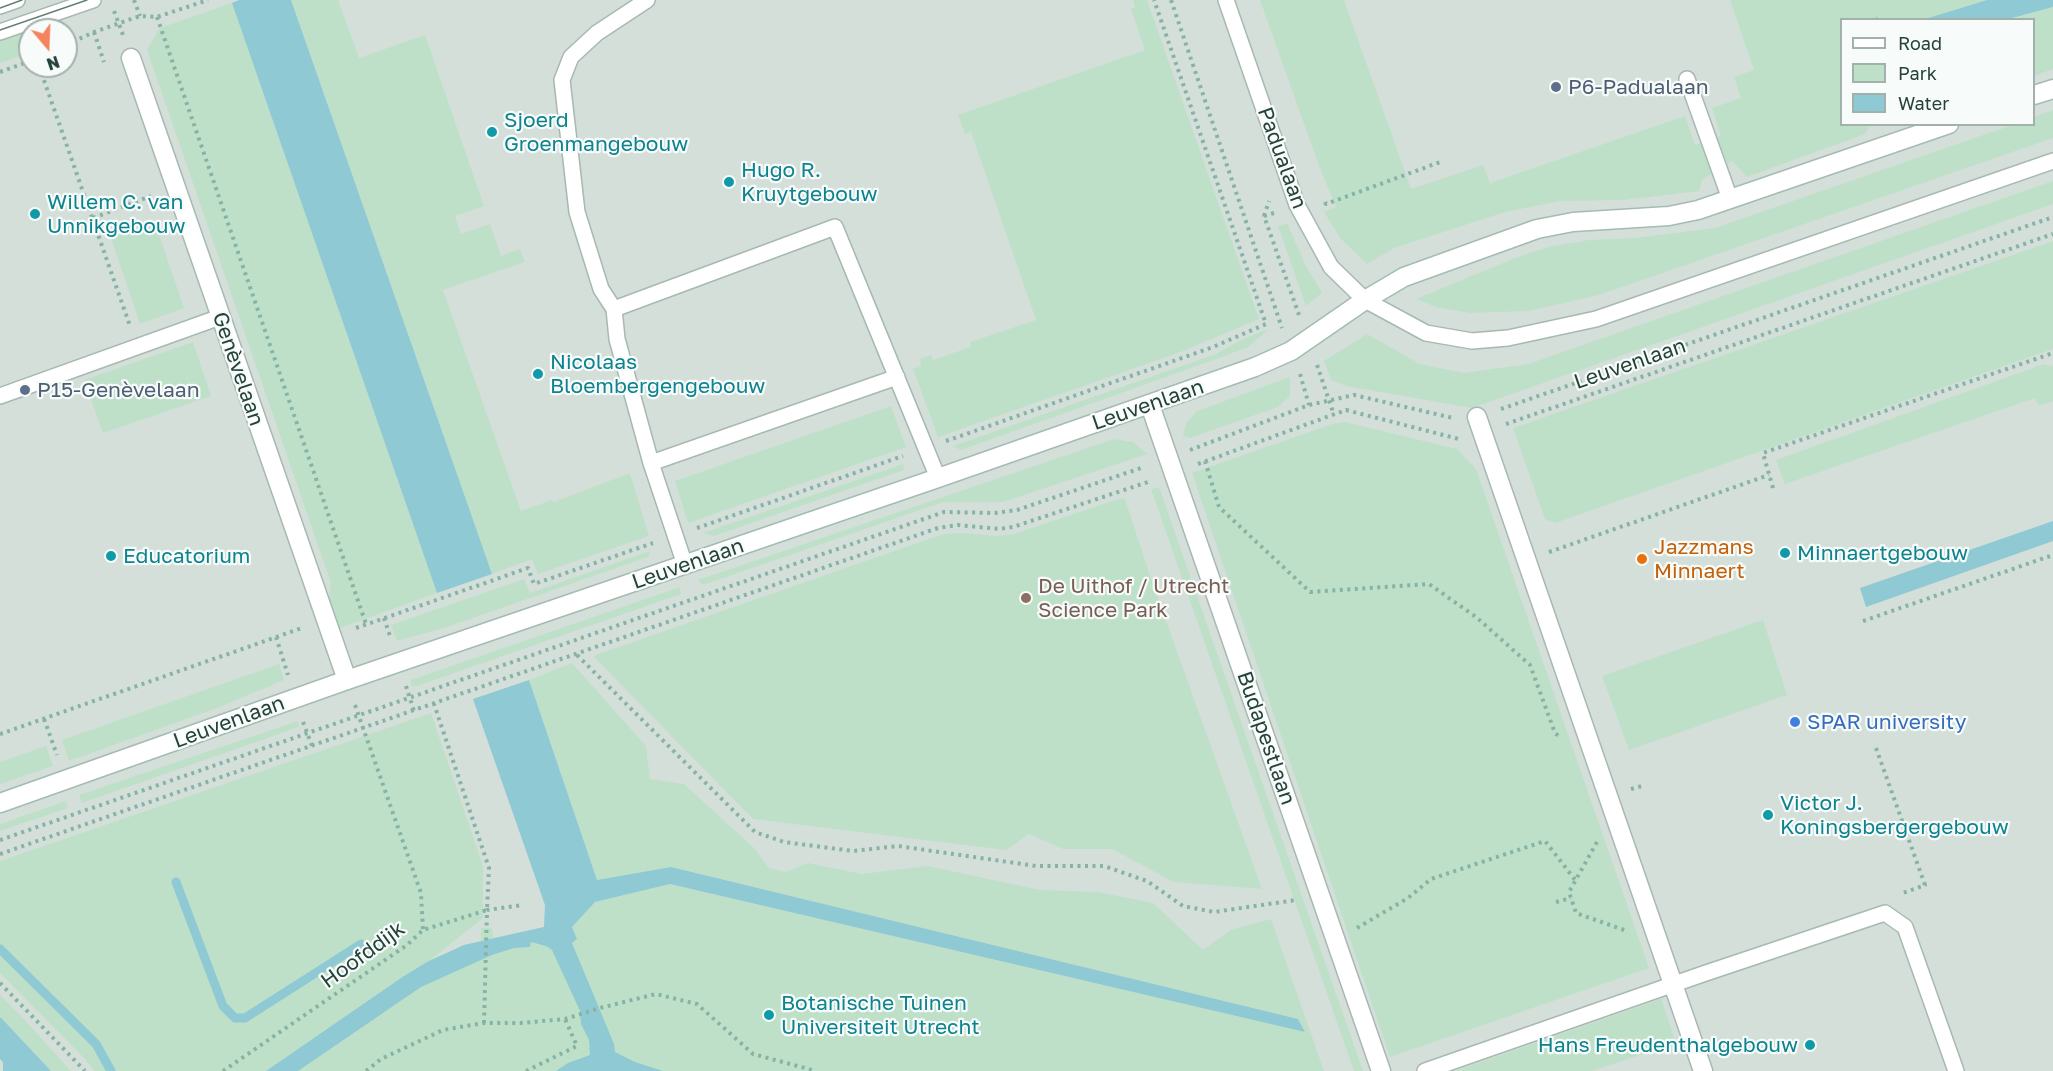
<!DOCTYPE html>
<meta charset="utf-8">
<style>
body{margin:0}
#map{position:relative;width:2053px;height:1071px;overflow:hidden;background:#e6efeb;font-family:"Golos Text",sans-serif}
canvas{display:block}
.legend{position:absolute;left:1840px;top:18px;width:195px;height:108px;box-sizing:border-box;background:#f7fbf9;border:2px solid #a3b1ad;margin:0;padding:8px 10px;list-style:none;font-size:18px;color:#24423a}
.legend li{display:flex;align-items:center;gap:12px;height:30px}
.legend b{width:30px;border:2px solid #a3b1ad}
.north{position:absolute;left:18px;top:18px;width:60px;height:60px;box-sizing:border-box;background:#f7fbf9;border:2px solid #a3b1ad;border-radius:50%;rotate:161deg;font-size:16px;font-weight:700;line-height:24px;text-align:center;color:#24423a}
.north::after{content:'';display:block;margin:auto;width:21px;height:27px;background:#f4845f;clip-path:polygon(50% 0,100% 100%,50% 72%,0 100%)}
</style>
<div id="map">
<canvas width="2053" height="1071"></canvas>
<ul class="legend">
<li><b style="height:8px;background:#fff"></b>Road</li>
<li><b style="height:16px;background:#bfe0c8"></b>Park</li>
<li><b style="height:16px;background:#8ec9d4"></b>Water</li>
</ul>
<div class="north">N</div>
</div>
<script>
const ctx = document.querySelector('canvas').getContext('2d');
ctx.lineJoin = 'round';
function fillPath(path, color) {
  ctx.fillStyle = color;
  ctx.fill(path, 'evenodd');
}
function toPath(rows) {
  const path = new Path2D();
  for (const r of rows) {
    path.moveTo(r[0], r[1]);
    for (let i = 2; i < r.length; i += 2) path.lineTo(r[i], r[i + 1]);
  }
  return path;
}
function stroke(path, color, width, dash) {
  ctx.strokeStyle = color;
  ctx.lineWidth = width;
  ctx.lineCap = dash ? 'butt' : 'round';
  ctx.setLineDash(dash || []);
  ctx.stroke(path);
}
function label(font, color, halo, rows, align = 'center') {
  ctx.font = font + ' "Golos Text",sans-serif';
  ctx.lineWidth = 4.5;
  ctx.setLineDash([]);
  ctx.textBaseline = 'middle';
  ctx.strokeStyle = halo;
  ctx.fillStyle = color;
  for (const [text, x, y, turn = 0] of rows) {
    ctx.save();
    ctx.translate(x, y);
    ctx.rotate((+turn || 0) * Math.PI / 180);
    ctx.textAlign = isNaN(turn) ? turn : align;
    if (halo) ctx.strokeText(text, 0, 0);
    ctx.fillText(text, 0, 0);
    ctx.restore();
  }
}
fillPath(toPath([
 [0,0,2053,0,2053,1071,0,1071],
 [1842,20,2034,20,2034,124,1842,124],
 [30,30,66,30,66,66,30,66]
]), '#d4dfda');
fillPath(toPath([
 [291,0,338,0,359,58,425,35,484,206,455,216,461,234,490,224,501,256,520,249,525,262,443,290,521,511,552,500,554,502,630,473,649,536,538,574,532,559,492,574],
 [1133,0,1147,0,1259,319,1178,353,938,437,913,369,921,366,920,359,931,355,933,360,971,347,970,342,1036,320,971,132,965,134,958,115,1145,50,1131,9,1135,7],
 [1260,0,1344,0,1411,189,1483,165,1490,183,1685,116,1695,145,1721,136,1712,108,1741,98,1734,77,1754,70,1730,0,1987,0,1925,19,1842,20,1842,124,1870,125,1865,134,1747,177,1732,161,1702,180,1699,191,1624,200,1560,201,1505,212,1394,248,1367,264,1341,239,1324,212,1336,207,1318,163],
 [232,3,437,593,340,628,329,597,331,583,147,50,160,28],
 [2053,7,2053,69,2034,76,2034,20,2009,20],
 [30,30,30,53,0,63,0,41],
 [2053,110,2053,138,1599,295,1529,311,1470,313,1436,307,1416,299,1515,258,1548,247,1589,240,1634,238,1715,228,2012,125,2034,124,2034,117],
 [2053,181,2053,204,1472,408,1346,386,1331,380,1324,361,1367,334,1420,364,1464,373,1528,364],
 [155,223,184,308,140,324,111,238],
 [1287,223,1305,264,1322,293,1306,306,1278,226],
 [2053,241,2053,349,1555,523,1545,519,1513,428],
 [1269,329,1248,347,1222,357,961,450,953,446,1216,354,1243,339],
 [193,342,211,396,103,433,84,380],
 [2044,364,2049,366,2053,365,2053,401,2039,406,2035,398,1785,484,1776,460],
 [1290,377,1290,396,1278,407,1190,438,1183,436,1186,423,1197,411],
 [891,406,906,447,688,523,675,481],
 [1345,422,1457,449,1476,469,1649,968,1390,1057,1192,473,1332,424],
 [1114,439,1133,442,1147,454,1003,502,943,502,703,585,698,580],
 [903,464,904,470,714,536,703,533],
 [1159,487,1363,1071,1354,1071,1151,489],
 [1121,498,1125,499,1150,576,1262,889,1174,882,1112,849,1063,849,1029,834,1006,850,753,819,593,656,943,534,964,533,995,536,1014,534],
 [650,551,648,557,447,627,397,641,391,625,524,579,530,593],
 [680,587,681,594,417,686,411,686,411,680],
 [1763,620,1787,695,1629,750,1602,676],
 [572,663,646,746,650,779,684,784,753,847,769,868,786,872,808,863,862,874,928,866,1040,890,1098,892,1153,903,1203,950,1231,930,1271,919,1324,1071,296,1071,401,978,266,1071,94,1071,85,1059,0,973,0,861,431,713,483,866,483,918,430,960,464,945,481,941,481,928,492,928,493,938,544,927,577,939,572,927,595,902,670,884,1305,1032,1298,1019,671,867,597,880,529,680],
 [279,664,284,680,217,708,69,761,62,740],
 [298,721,299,727,82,803,79,795],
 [46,746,53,766,0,784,0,762],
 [66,801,68,808,0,831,0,824],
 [0,995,21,1016,71,1071,51,1071,0,1017],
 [1661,999,1676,1042,1634,1057,1592,1071,1455,1071]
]), '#bfe0c8');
fillPath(toPath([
 [239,0,291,0,492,574,437,593,232,3],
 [1987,0,2053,0,2053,7,2009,19,1925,19],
 [2053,521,2053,541,1866,607,1860,588],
 [529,680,597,880,671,867,1298,1019,1305,1032,670,884,595,902,572,927,577,939,572,943,614,1044,615,1052,635,1062,663,1071,556,1071,568,1063,590,1055,589,1040,581,1024,580,1011,552,950,546,946,531,942,530,947,514,948,492,955,421,987,298,1071,266,1071,401,978,427,962,464,945,544,927,545,905,473,699],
 [0,1017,4,1021,51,1071,3,1071,3,1062,0,1059]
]), '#8ec9d4');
stroke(toPath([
 [176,882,223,1006,235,1018,245,1018,361,944],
 [0,949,96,1044,111,1071]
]), '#8ec9d4', 9);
const service = toPath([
 [1226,0,1297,205,1331,267,1365,300,1426,333,1472,341,1508,338,1596,319,2053,161],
 [0,6,17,0],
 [0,32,93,0],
 [1687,79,1730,199],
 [614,309,601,289,577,212,562,80,571,57,597,33,647,0],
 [0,396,220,317],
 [651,463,897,377],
 [685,565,651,463,617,339,614,309,835,227,938,478],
 [1425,1071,1703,974,1885,913,1905,927,1956,1071]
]);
const minor = toPath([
 [131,58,347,680],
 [1150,405,1381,1071],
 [1477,417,1703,1071]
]);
const secondary = toPath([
 [2034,95,2053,89],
 [0,803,347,680,938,478,1255,367,1291,351,1365,300,1404,277,1537,229,1573,222,1669,216,1698,210,1949,124]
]);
stroke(service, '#a8b8b2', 18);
stroke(minor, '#a8b8b2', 21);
stroke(secondary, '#a4bbb3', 21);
stroke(toPath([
 [134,0,140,16],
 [1171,0,1282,328],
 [114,11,123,35],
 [157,17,366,624],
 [1877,20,1878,18],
 [94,32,104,62],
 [66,45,94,32,140,16,157,17,208,0],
 [39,66,130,326],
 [0,72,30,61],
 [1325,202,1326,204,1443,161],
 [1274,213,1264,216,1299,315],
 [1264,216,1269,201],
 [93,218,151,196],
 [1317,365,1334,415],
 [1300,374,1309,405],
 [1501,409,2053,217],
 [1506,424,2053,234],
 [946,441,1213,347,1266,324,1154,0],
 [1190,450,1309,405,1354,395,1453,418],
 [1205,461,1219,507,1310,592,1429,584,1476,617,1530,665,1555,733,1560,737],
 [1198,464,1346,410,1459,439],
 [1773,488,1763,453,2053,353],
 [697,528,903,456],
 [1549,552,1769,475],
 [384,618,391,639],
 [1863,621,2053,555],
 [356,628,528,568,534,584,653,543],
 [276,637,288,675],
 [577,655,755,832,784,842,853,851,898,846,1036,866,1104,866,1147,881,1183,906,1214,912,1296,900],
 [406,686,414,711],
 [355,705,421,893,423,930],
 [44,719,57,755],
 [303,722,312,746],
 [0,734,302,628],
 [1876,748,1925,885,1900,894],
 [1631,789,1642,786],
 [0,840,944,512,995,513,1017,510,1144,467],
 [1597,842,1569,892,1576,913,1627,931],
 [0,854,938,528,958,525,999,529,1013,527,1151,481],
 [1556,902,1571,898],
 [1357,928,1408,898,1431,879,1545,841,1576,881],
 [0,983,85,1071],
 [484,1023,487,910,523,905],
 [223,1071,407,945,423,930,487,910,489,868,434,704],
 [366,1071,381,1059,443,1030,484,1023,521,1023,565,1019,600,1008,656,994,697,1004,753,1054,816,1071],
 [526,1071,577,1046,565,1019]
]), '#86b3a5', 4, [3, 4.5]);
stroke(service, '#fff', 15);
stroke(minor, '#fff', 18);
stroke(secondary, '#fff', 18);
stroke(toPath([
 [0,8,22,0],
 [0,30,87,0]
]), '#5f7d75', 1.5);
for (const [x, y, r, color] of [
 [1556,87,6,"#5c6f8a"],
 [492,132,6,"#0f9aa8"],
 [729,182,6,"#0f9aa8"],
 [35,214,6,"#0f9aa8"],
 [538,374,6,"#0f9aa8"],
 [25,390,6,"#5c6f8a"],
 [1785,553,6,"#0f9aa8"],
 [111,556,6,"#0f9aa8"],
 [1642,559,6,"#e8710a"],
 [1026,598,6,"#8d6e63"],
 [1795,722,6,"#3f7fe0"],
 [1768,815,6,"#0f9aa8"],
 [769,1015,6,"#0f9aa8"],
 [1810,1045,6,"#0f9aa8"]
]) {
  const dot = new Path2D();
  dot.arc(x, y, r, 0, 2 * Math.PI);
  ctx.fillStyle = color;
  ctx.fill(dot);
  stroke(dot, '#f7fbf9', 2);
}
label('21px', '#4e5e75', '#f7fbf9', [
 ["P6-Padualaan",1568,87],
 ["P15-Genèvelaan",37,390]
], 'left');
label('21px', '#0d838f', '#f7fbf9', [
 ["Sjoerd",504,120],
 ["Groenmangebouw",504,144],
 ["Hugo R.",741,170],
 ["Kruytgebouw",741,194],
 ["Willem C. van",47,202],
 ["Unnikgebouw",47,226],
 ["Nicolaas",550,362],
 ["Bloembergengebouw",550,386],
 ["Minnaertgebouw",1797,553],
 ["Educatorium",123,556],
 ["Victor J.",1780,803],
 ["Koningsbergergebouw",1780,827],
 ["Botanische Tuinen",781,1003],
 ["Universiteit Utrecht",781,1027],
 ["Hans Freudenthalgebouw",1798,1045,"right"]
], 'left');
label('21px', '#24423a', '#f7fbf9', [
 ["Padualaan",1282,158,70],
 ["Leuvenlaan",1630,364,-19],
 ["Genèvelaan",238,369,71],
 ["Leuvenlaan",1148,405,-19],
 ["Leuvenlaan",688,564,-19],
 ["Leuvenlaan",229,722,-20],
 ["Budapestlaan",1266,738,71],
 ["Hoofddijk",363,955,-36]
]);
label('21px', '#c56008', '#f7fbf9', [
 ["Jazzmans",1654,547],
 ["Minnaert",1654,571]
], 'left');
label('21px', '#785e54', '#f7fbf9', [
 ["De Uithof / Utrecht",1038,586],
 ["Science Park",1038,610]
], 'left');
label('21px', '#366cbe', '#f7fbf9', [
 ["SPAR university",1807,722]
], 'left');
</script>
